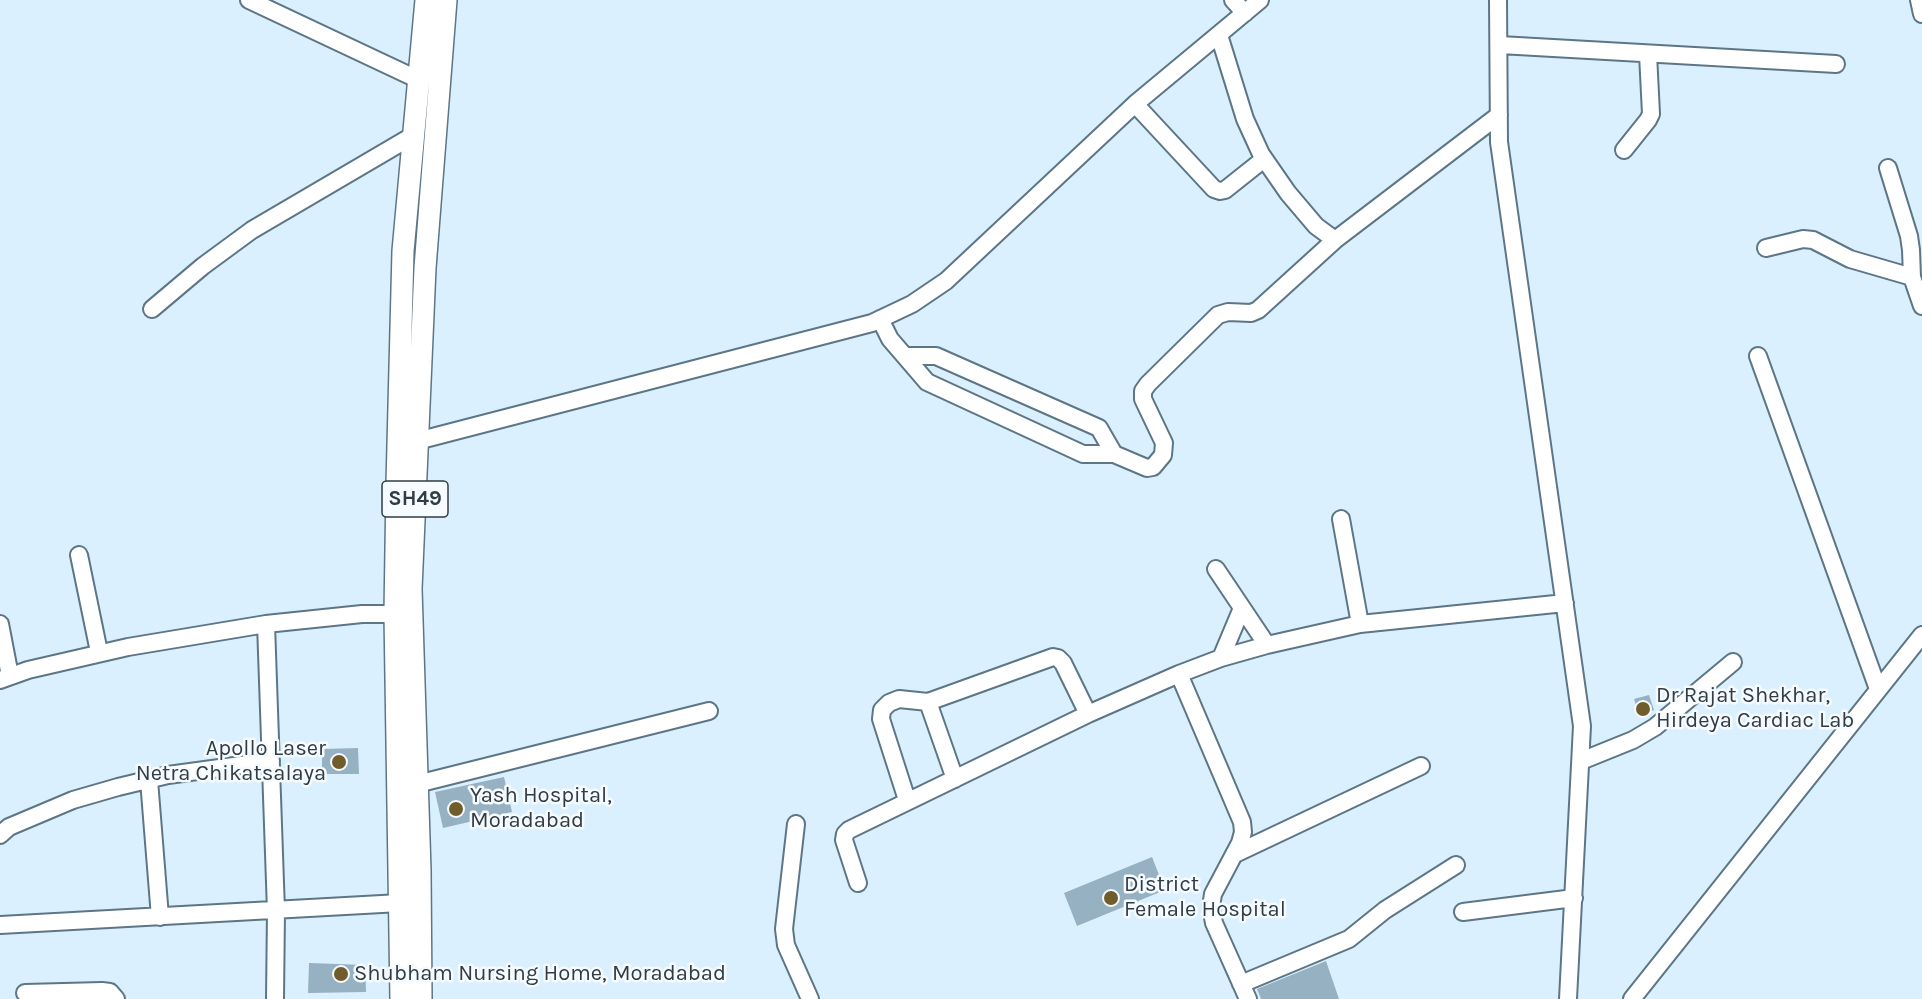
<!DOCTYPE html>
<style>
body{margin:0}
canvas{display:block;background:#daf0ff}
</style>
<canvas width="1922" height="999"></canvas>
<script>
const ctx = document.querySelector('canvas').getContext('2d');
ctx.lineJoin = 'round';
function fillPath(path, color) {
  ctx.fillStyle = color;
  ctx.fill(path, 'evenodd');
}
function toPath(rows) {
  const path = new Path2D();
  for (const r of rows) {
    path.moveTo(r[0], r[1]);
    for (let i = 2; i < r.length; i += 2) path.lineTo(r[i], r[i + 1]);
  }
  return path;
}
function stroke(path, color, width, dash) {
  ctx.strokeStyle = color;
  ctx.lineWidth = width;
  ctx.lineCap = dash ? 'butt' : 'round';
  ctx.setLineDash(dash || []);
  ctx.stroke(path);
}
function label(font, color, halo, rows, align = 'center') {
  ctx.font = font + ' Karla,sans-serif';
  ctx.lineWidth = 5;
  ctx.setLineDash([]);
  ctx.textBaseline = 'middle';
  ctx.strokeStyle = halo;
  ctx.fillStyle = color;
  for (const [text, x, y, turn = 0] of rows) {
    ctx.save();
    ctx.translate(x, y);
    ctx.rotate((+turn || 0) * Math.PI / 180);
    ctx.textAlign = isNaN(turn) ? turn : align;
    if (halo) ctx.strokeText(text, 0, 0);
    ctx.fillText(text, 0, 0);
    ctx.restore();
  }
}
fillPath(toPath([
 [1649,695,1654,710,1639,715,1634,699],
 [358,748,359,774,322,774,322,749],
 [504,777,512,812,443,828,435,792],
 [1152,857,1165,890,1077,926,1064,893],
 [1326,961,1339,999,1261,999,1257,989],
 [309,963,365,965,366,992,308,993]
]), '#96b1c2');
const minor = toPath([
 [249,0,419,80],
 [1233,0,1245,13],
 [1498,0,1499,142,1582,726,1568,999],
 [1919,0,1922,14],
 [1219,35,1245,119,1261,154,1288,193,1316,226,1335,240],
 [1500,45,1836,64],
 [1135,104,1214,189,1220,191,1225,190,1264,159],
 [1624,150,1648,120,1651,114,1648,54],
 [1888,168,1909,236,1911,250,1912,277,1922,306],
 [1766,248,1803,239,1813,240,1850,259,1912,277],
 [152,309,203,266,252,230,414,135],
 [880,319,890,339,927,382,1083,454,1114,454,1147,468,1153,467,1163,455,1164,443,1143,399,1143,391,1148,384,1218,315,1228,312,1251,313,1258,310,1335,240,1499,115],
 [905,356,936,356,1099,428,1114,454],
 [1758,356,1878,689],
 [417,441,872,323,912,304,946,281,1135,104,1260,0],
 [1341,519,1360,624],
 [79,555,99,652],
 [1216,569,1267,645],
 [0,624,10,676],
 [266,624,276,911,275,999],
 [1221,658,1242,608],
 [1179,674,1242,822,1243,832,1240,843,1213,894,1211,907,1214,923,1248,999],
 [0,680,28,670,128,647,266,624,362,614,395,614],
 [928,702,955,779],
 [1581,761,1633,740,1655,727,1733,662],
 [149,780,160,917],
 [417,784,709,711],
 [907,800,881,719,882,710,889,703,899,699,928,702,1053,657,1058,658,1063,663,1088,714],
 [796,824,784,929,786,945,810,999],
 [0,835,9,827,73,800,118,787,168,775,271,761],
 [1235,854,1421,766],
 [858,883,844,840,845,834,849,830,1088,714,1179,674,1221,658,1267,645,1360,624,1565,603],
 [1463,912,1574,898],
 [0,925,400,903],
 [1241,984,1349,939,1385,910,1456,865],
 [25,993,102,991,110,992,116,999],
 [1632,999,1922,635]
]);
const major = toPath([
 [401,999,395,614,397,484,403,251,426,0],
 [421,999,420,870,411,589,425,268,446,0]
]);
stroke(minor, '#5d7685', 20);
stroke(major, '#5d7685', 24);
stroke(minor, '#fff', 16);
stroke(major, '#fff', 21);
for (const [x, y, r, color] of [
 [1643,709,8,"#705d2b"],
 [339,762,8,"#705d2b"],
 [456,809,8,"#705d2b"],
 [1111,898,8,"#705d2b"],
 [341,974,8,"#705d2b"]
]) {
  const dot = new Path2D();
  dot.arc(x, y, r, 0, 2 * Math.PI);
  ctx.fillStyle = color;
  ctx.fill(dot);
  stroke(dot, '#f5fbfe', 2);
}
for (const [x, y, w] of [
 [415,499,66]
]) {
  const box = new Path2D();
  box.roundRect(x - w / 2, y - 18, w, 36, 4.5);
  ctx.fillStyle = '#f5fbfe';
  ctx.fill(box);
  stroke(box, '#313c43', 1.5);
}
label('bold 21px', '#313c43', null, [
 ["SH49",415,499]
]);
label('22px', '#313c43', '#f5fbfe', [
 ["Dr Rajat Shekhar,",1656,696],
 ["Hirdeya Cardiac Lab",1656,721],
 ["Apollo Laser",326,749,"right"],
 ["Netra Chikatsalaya",326,774,"right"],
 ["Yash Hospital,",470,796],
 ["Moradabad",470,821],
 ["District",1124,885],
 ["Female Hospital",1124,910],
 ["Shubham Nursing Home, Moradabad",354,974]
], 'left');
</script>
